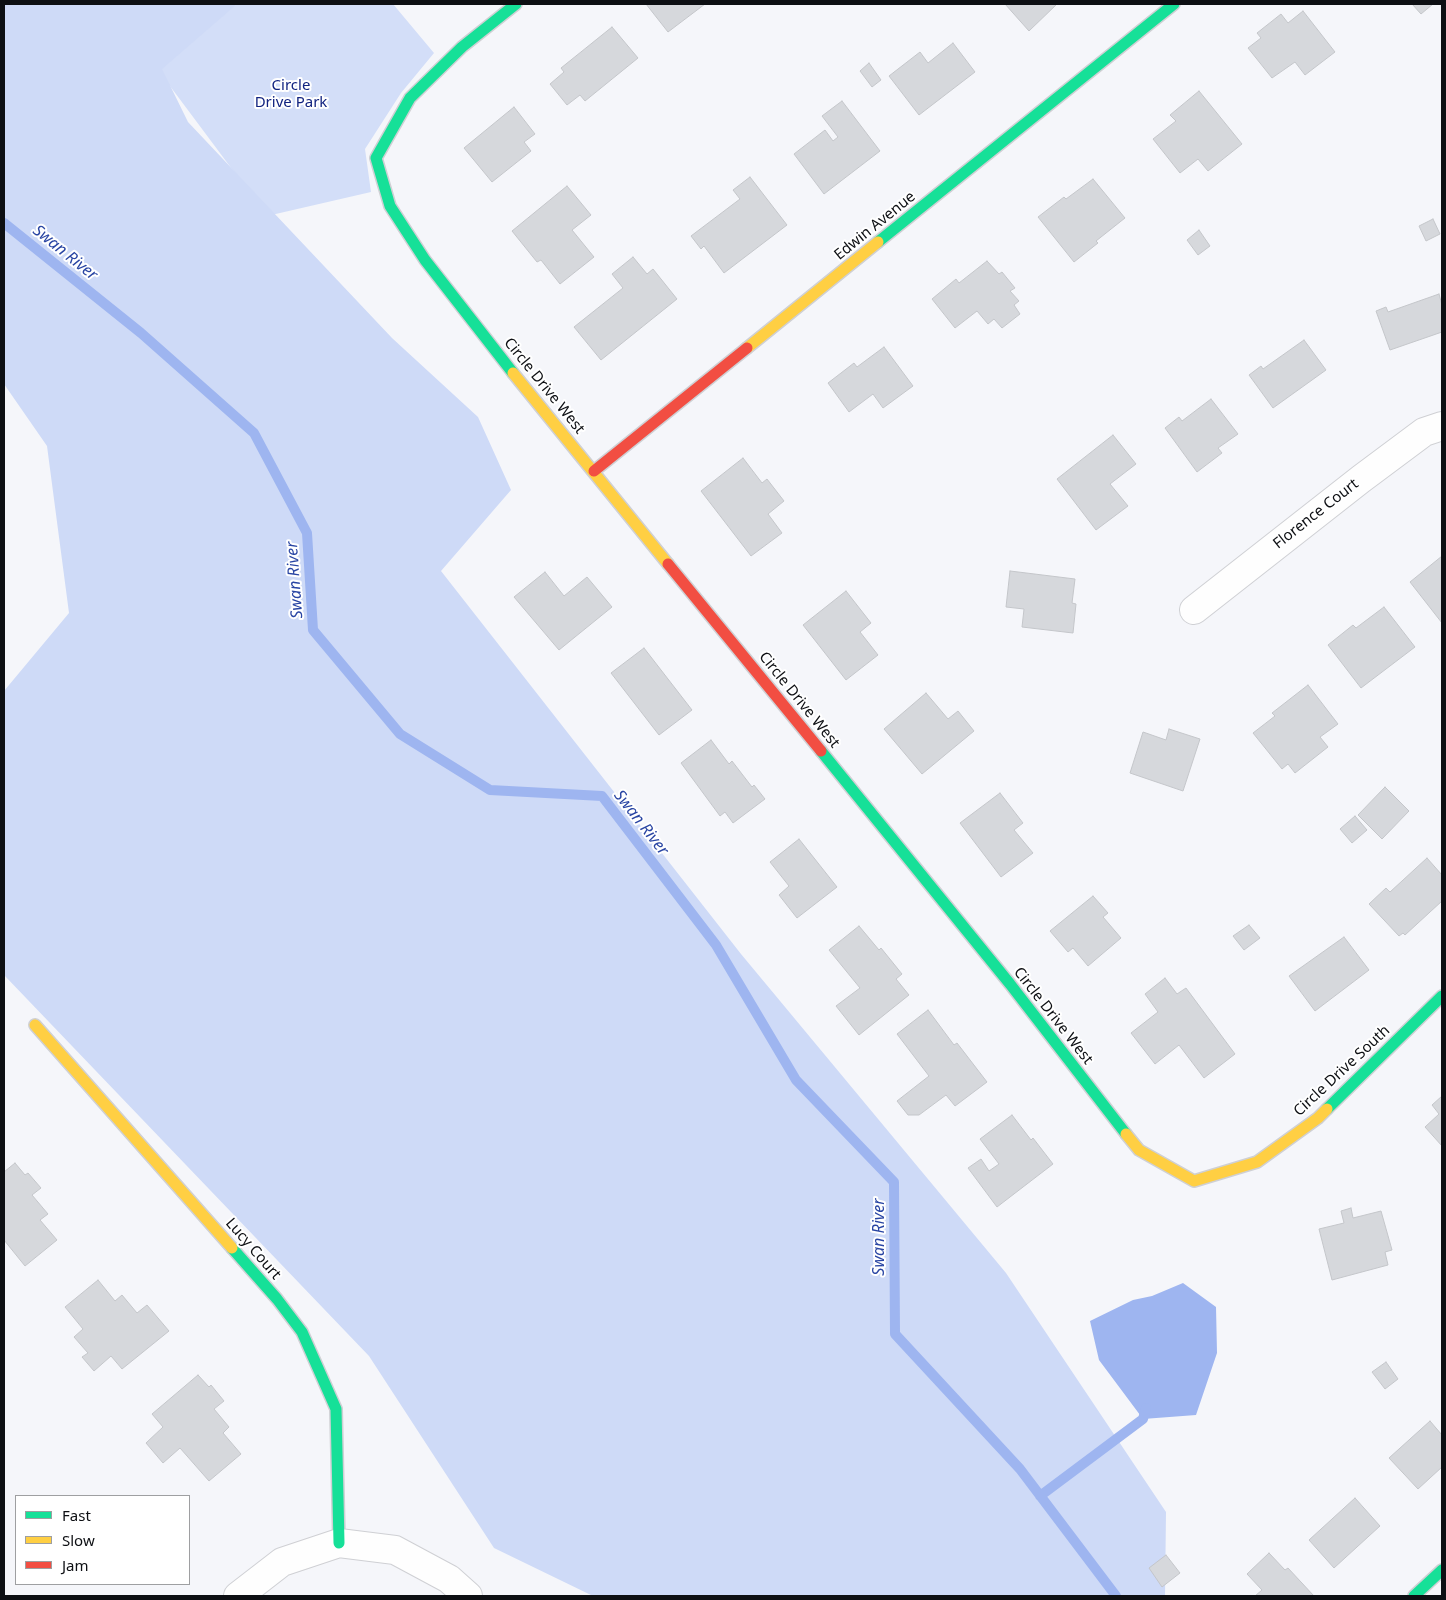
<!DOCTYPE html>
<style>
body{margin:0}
#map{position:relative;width:1446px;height:1600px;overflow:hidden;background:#f5f6fa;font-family:"Noto Sans",sans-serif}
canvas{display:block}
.frame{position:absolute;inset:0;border:5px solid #0d0f13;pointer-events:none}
.legend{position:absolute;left:15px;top:1495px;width:175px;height:90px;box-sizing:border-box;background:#fff;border:1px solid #9e9fa1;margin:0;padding:6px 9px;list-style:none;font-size:15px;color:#0d0f13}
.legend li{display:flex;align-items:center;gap:10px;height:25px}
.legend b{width:25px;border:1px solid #9e9fa1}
</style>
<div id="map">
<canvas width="1446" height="1600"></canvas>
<div class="frame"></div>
<ul class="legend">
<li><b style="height:6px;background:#16e098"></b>Fast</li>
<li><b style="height:6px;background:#ffcf43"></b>Slow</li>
<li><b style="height:6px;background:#f24e42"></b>Jam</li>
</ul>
</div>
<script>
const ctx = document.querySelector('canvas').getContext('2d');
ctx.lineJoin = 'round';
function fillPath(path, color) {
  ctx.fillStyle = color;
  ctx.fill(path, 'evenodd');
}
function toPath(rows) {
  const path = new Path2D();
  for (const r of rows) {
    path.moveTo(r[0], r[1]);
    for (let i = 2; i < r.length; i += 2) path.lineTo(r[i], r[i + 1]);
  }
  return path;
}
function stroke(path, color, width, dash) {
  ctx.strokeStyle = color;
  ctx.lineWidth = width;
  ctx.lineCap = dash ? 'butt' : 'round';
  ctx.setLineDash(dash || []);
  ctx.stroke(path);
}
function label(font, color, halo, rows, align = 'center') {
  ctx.font = font + ' "Noto Sans",sans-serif';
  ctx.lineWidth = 4;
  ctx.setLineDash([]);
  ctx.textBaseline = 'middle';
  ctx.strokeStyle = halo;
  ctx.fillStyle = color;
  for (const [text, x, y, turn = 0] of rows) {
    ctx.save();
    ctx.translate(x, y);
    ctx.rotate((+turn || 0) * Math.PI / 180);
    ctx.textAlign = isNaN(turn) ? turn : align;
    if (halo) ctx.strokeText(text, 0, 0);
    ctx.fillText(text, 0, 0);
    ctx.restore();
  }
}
fillPath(toPath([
 [237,4,393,4,434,53,401,93,365,149,371,192,267,216,152,62]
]), '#d3def8');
fillPath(toPath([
 [4,4,237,4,162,69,188,122,392,338,478,417,511,490,441,571,741,954,1006,1273,1166,1512,1165,1596,593,1596,494,1548,369,1356,4,975,4,691,69,613,47,446,4,384]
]), '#cedaf7');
fillPath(toPath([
 [1183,1283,1216,1307,1217,1353,1196,1415,1143,1419,1099,1360,1090,1321,1133,1300,1152,1296]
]), '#9eb5f0');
stroke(toPath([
 [4,223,141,333,254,433,307,533,313,630,400,734,490,790,602,796,716,945,796,1080,894,1182,895,1334,1020,1469,1116,1596],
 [1040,1496,1143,1419,1146,1408]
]), '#9eb5f0', 10);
const building = toPath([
 [646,4,705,4,668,32,646,4],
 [1005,4,1057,4,1029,31,1005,4],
 [1412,4,1433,4,1421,14,1412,4],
 [1303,11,1335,52,1305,75,1295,62,1272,78,1248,48,1261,38,1257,33,1281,14,1288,23,1303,11],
 [612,27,638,58,585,101,580,95,567,105,550,84,564,72,561,68,612,27],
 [953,43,975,72,919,115,889,76,920,52,928,63,953,43],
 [869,63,881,80,872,87,860,71,869,63],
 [1199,91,1242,144,1208,171,1198,159,1180,173,1153,139,1176,121,1170,115,1199,91],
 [842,101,880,151,824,194,794,154,825,130,833,141,838,137,822,116,842,101],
 [514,107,535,134,524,142,531,151,492,182,464,148,514,107],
 [750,177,787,225,724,273,704,246,701,249,691,236,740,199,733,190,750,177],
 [1093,179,1125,218,1096,241,1098,243,1074,262,1038,217,1064,197,1066,199,1093,179],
 [567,186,591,215,572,230,594,257,560,284,541,260,537,262,512,231,567,186],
 [1433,219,1440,234,1426,241,1419,226,1433,219],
 [1199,230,1210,246,1198,255,1187,240,1199,230],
 [633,257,647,274,653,269,677,299,601,360,574,327,623,288,612,274,633,257],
 [987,261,999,274,1002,272,1015,288,1010,291,1019,301,1014,305,1020,314,1002,328,994,319,988,324,977,311,955,328,932,299,956,279,959,283,987,261],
 [1439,294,1442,305,1442,332,1390,350,1376,311,1386,307,1388,312,1439,294],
 [1304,340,1326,370,1273,408,1249,375,1261,366,1263,369,1304,340],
 [884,347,913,386,883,408,873,394,849,412,828,383,854,363,857,367,884,347],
 [1211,399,1238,434,1218,448,1222,453,1197,472,1165,428,1179,417,1182,421,1211,399],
 [1113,435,1136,464,1110,484,1128,506,1096,530,1057,479,1113,435],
 [743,458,762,483,767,479,784,501,768,514,782,533,751,556,701,491,743,458],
 [1442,556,1442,623,1410,582,1442,556],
 [1010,571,1075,579,1072,603,1076,604,1073,633,1022,627,1024,609,1006,607,1010,571],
 [545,572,564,596,587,577,612,607,559,650,514,597,545,572],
 [846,591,871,623,860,632,878,655,846,680,803,625,846,591],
 [1384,607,1415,647,1361,688,1328,645,1353,625,1356,628,1384,607],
 [644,648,692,710,659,735,611,673,644,648],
 [1308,685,1338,724,1320,737,1328,747,1295,773,1288,764,1282,769,1253,733,1275,716,1272,713,1308,685],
 [926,693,948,719,958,711,974,731,922,774,884,729,926,693],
 [1169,729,1200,739,1183,791,1130,773,1143,732,1166,740,1169,729],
 [711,740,729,764,732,761,752,787,754,785,765,799,733,823,725,812,720,816,681,763,711,740],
 [1385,787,1409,811,1382,839,1358,815,1385,787],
 [1000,793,1023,823,1014,830,1033,853,1001,877,960,823,1000,793],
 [1355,816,1367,830,1352,843,1340,829,1355,816],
 [799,839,837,887,797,918,779,895,789,886,770,862,799,839],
 [1427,858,1442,875,1442,901,1405,935,1403,933,1399,936,1369,904,1386,888,1390,892,1427,858],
 [1093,896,1108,913,1103,917,1121,938,1088,966,1073,948,1068,952,1050,931,1093,896],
 [1249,925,1260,938,1244,950,1233,936,1249,925],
 [859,926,879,950,881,948,902,974,896,979,909,995,859,1035,836,1006,860,988,829,950,859,926],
 [1344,937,1369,970,1315,1011,1289,976,1344,937],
 [1165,978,1177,994,1186,988,1235,1054,1204,1078,1179,1045,1155,1064,1131,1033,1158,1012,1145,994,1165,978],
 [928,1010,954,1045,957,1043,987,1082,955,1106,946,1095,919,1115,908,1115,897,1101,929,1076,897,1034,928,1010],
 [1442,1096,1442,1146,1425,1127,1439,1114,1432,1105,1442,1096],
 [1012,1115,1031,1140,1033,1138,1053,1164,997,1207,968,1168,981,1159,989,1171,999,1164,980,1139,1012,1115],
 [15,1163,25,1175,28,1173,41,1188,32,1195,48,1214,40,1220,57,1240,25,1266,4,1240,4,1172,15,1163],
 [1351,1208,1353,1218,1381,1211,1392,1250,1385,1252,1388,1265,1332,1280,1319,1229,1344,1223,1341,1211,1351,1208],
 [98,1280,115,1301,122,1295,137,1313,147,1305,169,1331,122,1369,111,1356,94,1371,82,1357,88,1353,74,1337,83,1329,65,1307,98,1280],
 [1386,1362,1398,1379,1385,1389,1372,1372,1386,1362],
 [198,1375,209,1387,211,1385,224,1401,214,1409,229,1427,223,1433,241,1454,209,1481,180,1448,163,1463,146,1443,163,1427,152,1414,198,1375],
 [1430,1421,1442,1435,1442,1467,1418,1489,1389,1458,1430,1421],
 [1355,1498,1380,1526,1334,1568,1309,1540,1355,1498],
 [1269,1553,1285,1570,1288,1568,1314,1596,1255,1596,1262,1590,1247,1574,1269,1553],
 [1166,1555,1180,1573,1162,1587,1149,1568,1166,1555]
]);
fillPath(building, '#d6d8dc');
stroke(building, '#c4c6ca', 1);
const street = toPath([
 [1194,610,1361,479,1424,432,1442,426],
 [238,1596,282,1562,339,1543,395,1550,449,1579,468,1596]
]);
const fast = toPath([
 [878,242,1174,4],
 [513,373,425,260,390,206,376,158,410,98,462,47,516,4],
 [821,751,1010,984,1126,1134],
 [1327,1109,1442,996],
 [232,1248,277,1299,302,1332,336,1409,339,1543],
 [1414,1596,1442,1570]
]);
const slow = toPath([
 [747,348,878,242],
 [513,373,668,564],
 [35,1025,232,1248],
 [1126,1134,1139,1150,1194,1181,1257,1162,1318,1118,1327,1109]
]);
const jam = toPath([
 [594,471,747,348],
 [668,564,821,751]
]);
stroke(street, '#cfd0d4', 30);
stroke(fast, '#cfd0d4', 14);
stroke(slow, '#cfd0d4', 14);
stroke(jam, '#cfd0d4', 14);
stroke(street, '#fefefe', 28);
stroke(fast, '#16e098', 11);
stroke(slow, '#ffcf43', 11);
stroke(jam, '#f24e42', 11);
label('15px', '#112380', '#fff', [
 ["Circle",291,86],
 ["Drive Park",291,103]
]);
label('15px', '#0d0f13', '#fff', [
 ["Edwin Avenue",875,226,-39],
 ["Circle Drive West",544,386,51],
 ["Florence Court",1316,514,-38],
 ["Circle Drive West",799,700,51],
 ["Circle Drive West",1053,1016,52],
 ["Circle Drive South",1342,1071,-43],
 ["Lucy Court",253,1249,49]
]);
label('italic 16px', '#2945a3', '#fff', [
 ["Swan River",65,253,39],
 ["Swan River",295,580,-94],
 ["Swan River",641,823,52],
 ["Swan River",879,1237,-90]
]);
</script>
